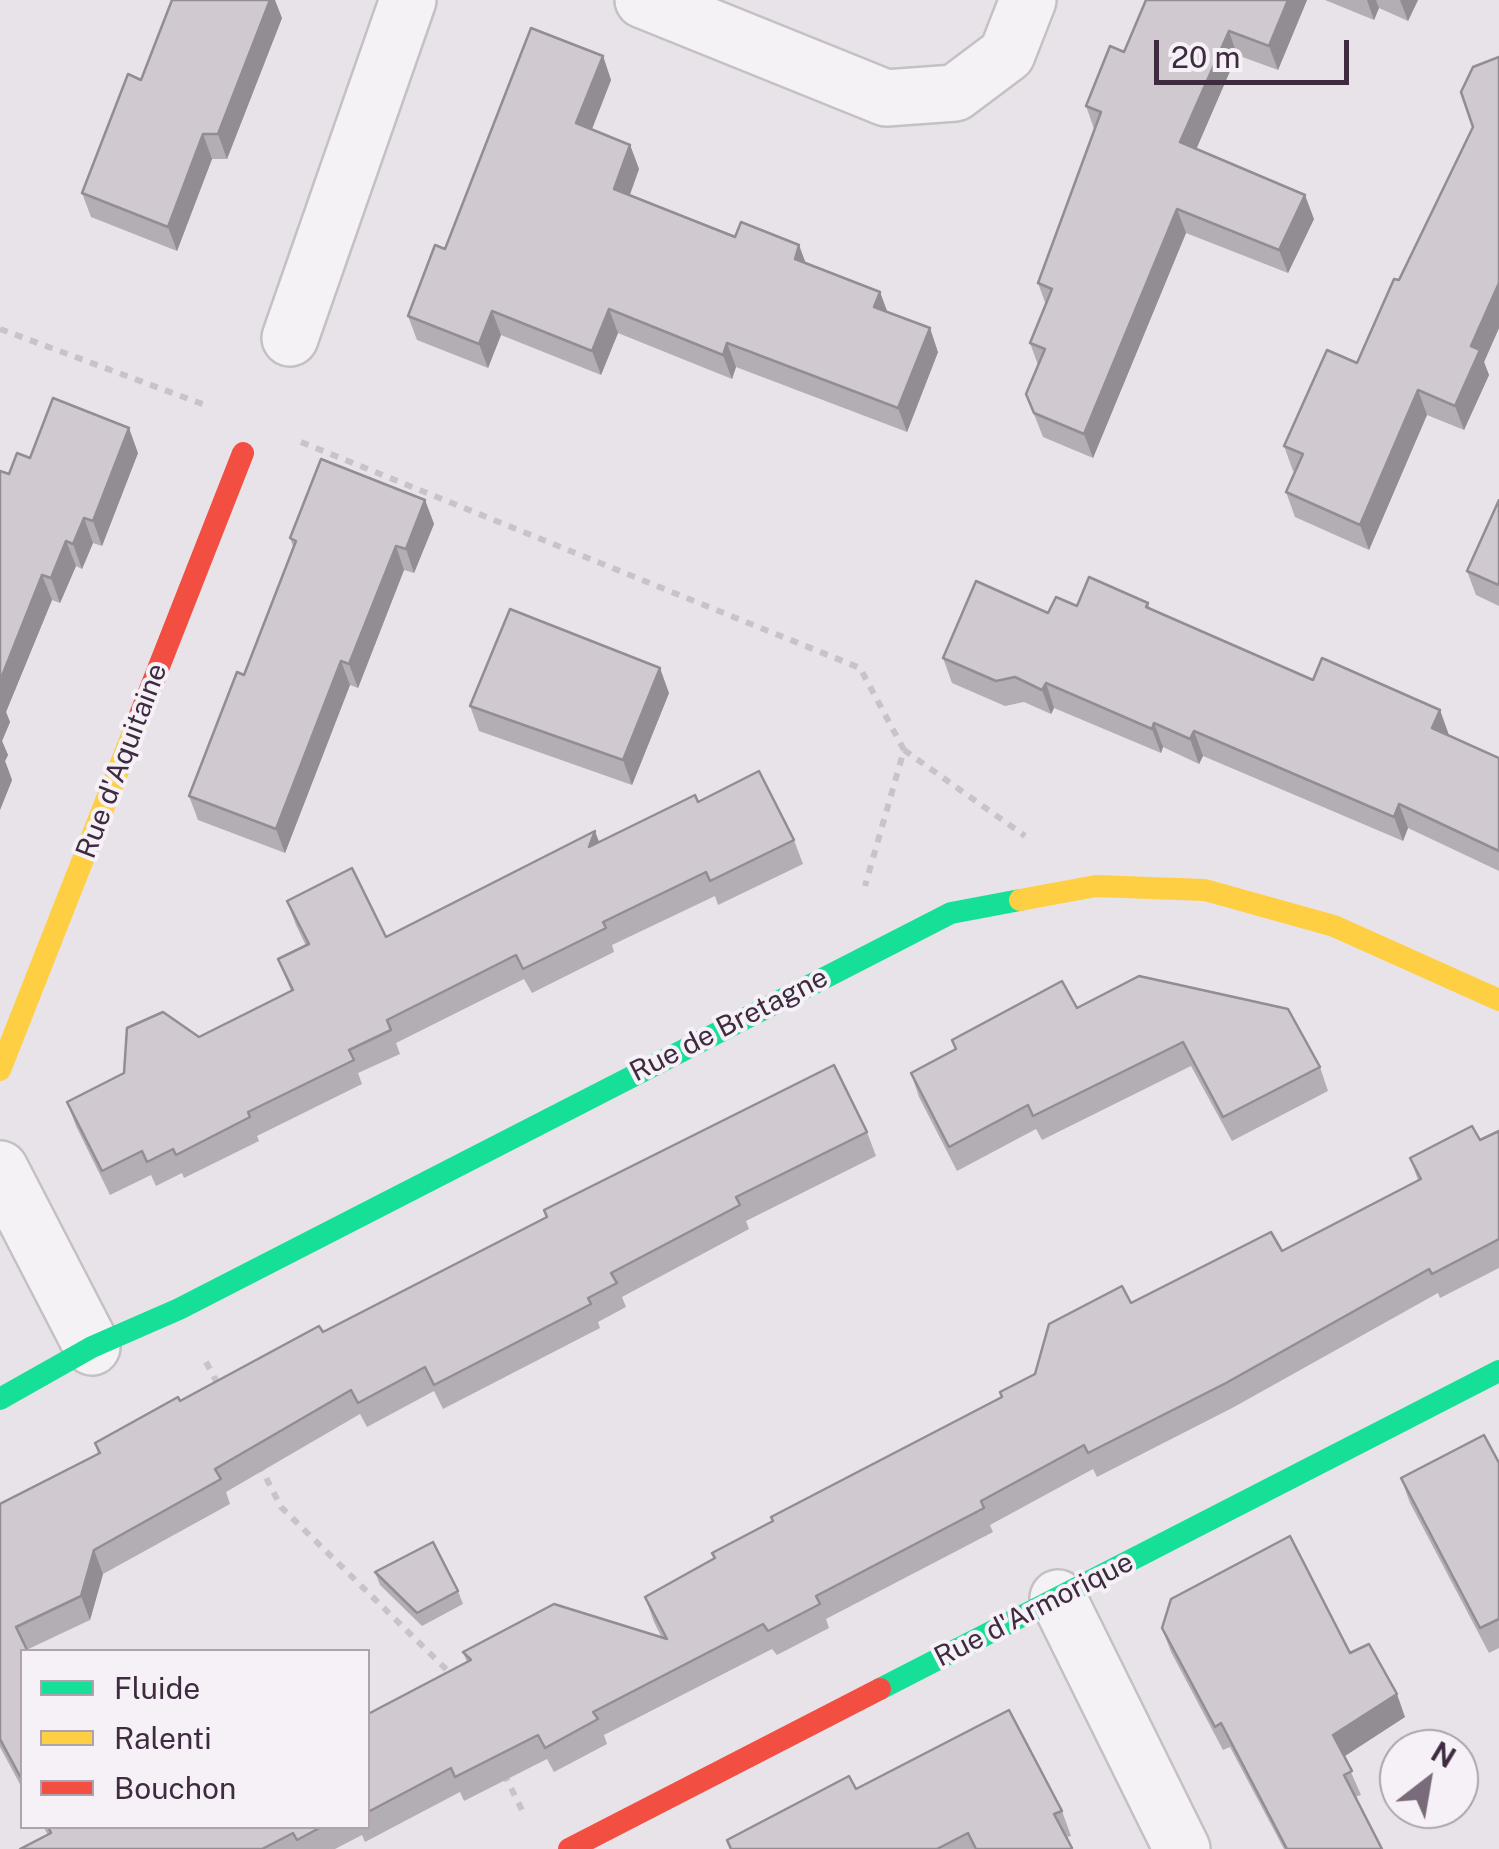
<!DOCTYPE html>
<style>
body{margin:0}
#map{position:relative;width:1499px;height:1849px;overflow:hidden;background:#e8e3e8;font-family:"Public Sans",sans-serif}
canvas{display:block}
.legend{position:absolute;left:20px;top:1649px;width:350px;height:180px;box-sizing:border-box;background:#f6f1f7;border:2px solid #ada2ae;margin:0;padding:12px 18px;list-style:none;font-size:30px;color:#3f2b40}
.legend li{display:flex;align-items:center;gap:20px;height:50px}
.legend b{width:50px;border:2px solid #ada2ae}
.north{position:absolute;left:1379px;top:1729px;width:100px;height:100px;box-sizing:border-box;background:#f6f1f7;border:2px solid #ada2ae;border-radius:50%;rotate:31deg;font-size:28px;font-weight:700;line-height:40px;text-align:center;color:#3f2b40}
.north::after{content:'';display:block;margin:auto;width:35px;height:45px;background:#7a6b7b;clip-path:polygon(50% 0,100% 100%,50% 72%,0 100%)}
.scale{position:absolute;left:1154px;top:40px;width:195px;height:45px;box-sizing:border-box;border:5px solid #3f2b40;border-top:0;padding-left:12px;font-size:30px;line-height:35px;white-space:nowrap;color:#3f2b40;-webkit-text-stroke:8px #f6f1f7;paint-order:stroke}
</style>
<div id="map">
<canvas width="1499" height="1849"></canvas>
<ul class="legend">
<li><b style="height:12px;background:#16e098"></b>Fluide</li>
<li><b style="height:12px;background:#ffcf43"></b>Ralenti</li>
<li><b style="height:12px;background:#f24e42"></b>Bouchon</li>
</ul>
<div class="north">N</div>
<div class="scale">20 m</div>
</div>
<script>
const ctx = document.querySelector('canvas').getContext('2d');
ctx.lineJoin = 'round';
function toPath(rows) {
  const path = new Path2D();
  for (const r of rows) {
    path.moveTo(r[0], r[1]);
    for (let i = 2; i < r.length; i += 2) path.lineTo(r[i], r[i + 1]);
  }
  return path;
}
function stroke(path, color, width, dash) {
  ctx.strokeStyle = color;
  ctx.lineWidth = width;
  ctx.lineCap = dash ? 'butt' : 'round';
  ctx.setLineDash(dash || []);
  ctx.stroke(path);
}
function fillPath(path, color) {
  ctx.fillStyle = color;
  ctx.fill(path, 'evenodd');
}
function label(font, color, halo, rows, align = 'center') {
  ctx.font = font + ' "Public Sans",sans-serif';
  ctx.lineWidth = 8;
  ctx.setLineDash([]);
  ctx.textBaseline = 'middle';
  ctx.strokeStyle = halo;
  ctx.fillStyle = color;
  for (const [text, x, y, turn = 0] of rows) {
    ctx.save();
    ctx.translate(x, y);
    ctx.rotate((+turn || 0) * Math.PI / 180);
    ctx.textAlign = isNaN(turn) ? turn : align;
    if (halo) ctx.strokeText(text, 0, 0);
    ctx.fillText(text, 0, 0);
    ctx.restore();
  }
}
const street = toPath([
 [643,0,886,98,955,93,1007,54,1028,0],
 [290,338,408,0],
 [0,1169,92,1347],
 [1058,1598,1182,1849]
]);
stroke(street, '#c4c0c4', 60);
stroke(toPath([
 [0,329,205,405],
 [301,442,860,668,904,750,865,886],
 [904,750,1025,836],
 [206,1362,219,1386],
 [259,1464,281,1507,452,1675],
 [504,1774,523,1812]
]), '#c8c3c8', 6, [8, 8]);
stroke(street, '#f5f2f5', 55);
stroke(toPath([
 [0,1399,92,1347,179,1309,951,913,1020,900],
 [880,1689,1499,1371]
]), '#16e098', 22);
stroke(toPath([
 [1020,900,1096,886,1205,890,1334,926,1499,1000],
 [0,1070,138,720]
]), '#ffcf43', 22);
stroke(toPath([
 [138,720,243,453],
 [569,1849,880,1689]
]), '#f24e42', 22);
fillPath(toPath([
 [1146,0,1307,0,1278,70,1237,55,1196,149,1314,219,1288,273,1186,233,1093,458,1043,437,1026,394,1038,365,1030,343,1046,305,1038,283,1094,129,1086,106,1124,52],
 [1325,0,1418,0,1408,21,1379,8,1374,20],
 [282,18,227,159,212,159,177,251,91,217,82,193,141,80],
 [603,56,611,80,592,129,630,145,639,169,630,195,806,263,887,312,938,352,907,432,736,367,732,379,618,333,601,375,501,335,488,368,417,340,408,316,445,249],
 [1499,57,1499,328,1484,362,1489,375,1464,430,1427,415,1369,550,1295,517,1286,492,1295,472,1293,471,1284,446,1357,363,1473,127],
 [138,453,102,546,93,543,82,569,76,566,60,603,52,600,6,712,10,722,2,741,8,755,5,761,12,780,0,810,9,474,30,458],
 [425,500,434,524,414,573,404,570,358,688,350,685,285,853,198,820,189,796,244,675,294,549,290,538],
 [1499,500,1499,606,1476,595,1467,571],
 [1148,603,1150,609,1313,680,1449,735,1499,758,1499,871,1408,828,1403,841,1203,756,1199,764,1163,747,1161,753,1054,708,1051,714,1024,702,1005,706,952,683,943,658,1048,613,1077,606],
 [669,693,632,785,479,731,470,706],
 [698,802,794,840,803,864,718,905,715,896,612,945,614,952,532,993,524,979,396,1043,400,1054,358,1073,362,1084,257,1136,259,1141,184,1178,182,1173,156,1186,151,1175,110,1195,76,1126,67,1102,291,991,278,959,306,946,296,925,287,901,386,937,599,842],
 [1077,1008,1320,1067,1328,1091,1232,1141,1191,1066,1042,1140,1036,1129,957,1171,919,1097,911,1073,955,1050,952,1040],
 [1499,1131,1499,1268,1440,1298,1438,1293,1234,1407,1097,1477,1093,1469,990,1525,993,1532,826,1619,829,1628,777,1655,772,1649,604,1735,607,1744,554,1772,547,1759,464,1801,460,1792,365,1842,362,1835,335,1849,20,1849,48,1835,43,1826,368,1826,368,1714,467,1662,463,1652,662,1638,654,1622,645,1597,714,1558,712,1553,1001,1397,1131,1303,1282,1251,1418,1180,1410,1158,1480,1140],
 [867,1132,876,1156,746,1221,749,1229,622,1297,626,1307,598,1322,600,1328,443,1409,434,1391,367,1427,360,1414,226,1492,230,1504,103,1574,90,1620,22,1652,22,1788,0,1747,0,1504,98,1454,95,1443,323,1332,546,1218,544,1210],
 [1499,1463,1499,1648,1489,1653,1410,1503,1401,1478],
 [375,1572,458,1591,463,1604,422,1626,380,1585],
 [1162,1628,1350,1653,1405,1717,1344,1756,1361,1795,1355,1797,1382,1849,1284,1849,1230,1747,1223,1750,1171,1652],
 [856,1789,1062,1811,1071,1836,1067,1837,1073,1849,730,1849,727,1840]
]), '#b3aeb3');
fillPath(toPath([
 [262,0,275,0,282,18,227,159,218,134],
 [1288,0,1307,0,1278,70,1269,46],
 [1367,0,1376,0,1379,8,1374,20],
 [1400,0,1418,0,1408,21],
 [1229,31,1237,55,1189,166,1180,142],
 [603,56,611,80,585,147,576,123],
 [203,134,212,159,177,251,168,227],
 [630,145,639,169,623,213,614,189],
 [1305,195,1314,219,1288,273,1279,250],
 [1177,209,1186,233,1093,458,1084,434],
 [799,245,808,269,795,259],
 [1499,283,1499,328,1484,362,1489,375,1464,430,1455,406,1471,346],
 [880,292,889,316,874,307],
 [609,309,618,333,601,375,592,351],
 [492,311,501,335,488,368,479,344],
 [930,328,938,352,907,432,898,408],
 [727,343,736,367,732,379,723,355],
 [1418,390,1427,415,1369,550,1360,525],
 [129,428,138,453,102,546,93,521],
 [425,500,434,524,414,573,406,549],
 [84,518,93,543,82,569,73,544],
 [66,541,76,566,60,603,51,578],
 [396,546,404,570,358,688,349,664],
 [42,575,52,600,6,712,10,722,2,741,8,755,5,761,12,780,0,810,0,681],
 [341,661,350,685,285,853,276,829],
 [660,668,669,693,632,785,623,760],
 [1046,683,1054,708,1051,714,1042,690],
 [1440,710,1449,735,1441,753,1432,728],
 [1154,723,1163,747,1161,753,1152,729],
 [1194,731,1203,756,1199,764,1190,739],
 [1399,804,1408,828,1403,841,1394,817],
 [595,831,604,855,589,847],
 [94,1550,103,1574,90,1620,81,1596],
 [1397,1694,1405,1717,1342,1758,1333,1735]
]), '#928d92');
const building = toPath([
 [172,0,270,0,218,134,203,134,168,227,82,193,128,74,141,80,172,0],
 [1146,0,1288,0,1269,46,1229,31,1180,142,1305,195,1279,250,1177,209,1084,434,1034,413,1026,394,1045,349,1030,343,1052,289,1038,283,1101,112,1086,106,1110,46,1124,52,1146,0],
 [531,28,603,56,576,123,630,145,614,189,735,237,741,222,799,245,795,259,880,292,874,307,930,328,898,408,727,343,723,355,609,309,592,351,492,311,479,344,408,316,435,245,445,249,531,28],
 [1499,57,1499,283,1471,346,1480,350,1455,406,1418,390,1360,525,1286,492,1303,454,1284,446,1327,350,1357,363,1394,279,1399,280,1473,127,1461,92,1473,67,1499,57],
 [53,398,129,428,93,521,84,518,73,544,66,541,51,578,42,575,0,681,0,471,9,474,17,453,30,458,53,398],
 [321,459,425,500,406,549,396,546,349,664,341,661,276,829,189,796,237,672,244,675,296,541,290,538,321,459],
 [1499,500,1499,585,1467,571,1499,500],
 [1089,577,1148,603,1146,607,1313,680,1322,658,1440,710,1432,728,1499,758,1499,851,1399,804,1394,817,1194,731,1190,739,1154,723,1152,729,1046,683,1042,690,1015,677,996,681,943,658,976,581,1048,613,1056,597,1077,606,1089,577],
 [510,609,660,668,623,760,470,706,510,609],
 [759,771,794,840,710,881,706,872,603,922,606,928,523,969,516,955,387,1020,391,1030,349,1050,354,1060,248,1112,250,1117,176,1155,173,1149,147,1162,142,1151,102,1171,67,1102,124,1073,127,1028,163,1012,199,1037,293,990,278,959,309,944,287,901,352,868,386,937,595,831,589,847,695,795,698,802,759,771],
 [1139,976,1288,1009,1320,1067,1223,1117,1183,1042,1033,1116,1028,1105,949,1147,911,1073,956,1049,952,1040,1062,981,1077,1008,1139,976],
 [834,1065,867,1132,736,1197,740,1205,611,1273,617,1283,588,1298,591,1304,434,1385,425,1367,358,1403,351,1390,215,1469,221,1479,94,1550,81,1596,16,1627,28,1652,22,1652,22,1780,0,1739,0,1504,100,1453,95,1443,178,1397,180,1401,319,1326,323,1332,547,1217,544,1210,834,1065],
 [1472,1126,1480,1140,1499,1131,1499,1239,1432,1274,1429,1269,1226,1383,1088,1453,1084,1445,981,1501,984,1508,816,1596,820,1604,768,1631,763,1624,593,1712,598,1719,545,1748,538,1735,455,1777,451,1768,368,1812,368,1714,471,1660,463,1652,554,1604,667,1639,645,1597,715,1558,712,1553,773,1521,771,1517,1002,1397,1000,1392,1035,1374,1049,1324,1122,1286,1131,1303,1271,1232,1282,1251,1421,1179,1410,1158,1472,1126],
 [1484,1435,1499,1463,1499,1619,1480,1628,1401,1478,1484,1435],
 [1290,1536,1350,1653,1369,1644,1397,1694,1333,1735,1352,1771,1344,1775,1382,1849,1287,1849,1221,1723,1215,1727,1162,1628,1171,1599,1290,1536],
 [433,1542,458,1591,417,1613,375,1572,433,1542],
 [1009,1710,1062,1811,1054,1814,1072,1848,1070,1849,976,1849,968,1833,937,1849,731,1849,727,1840,849,1776,856,1789,1009,1710],
 [48,1826,323,1826,297,1840,293,1833,262,1849,20,1849,51,1833,48,1826]
]);
fillPath(building, '#d0cad0');
stroke(building, '#928d92', 2.5);
label('28px', '#3f2b40', '#f6f1f7', [
 ["Rue d'Aquitaine",122,761,-69],
 ["Rue de Bretagne",729,1025,-27],
 ["Rue d'Armorique",1034,1610,-27]
]);
</script>
